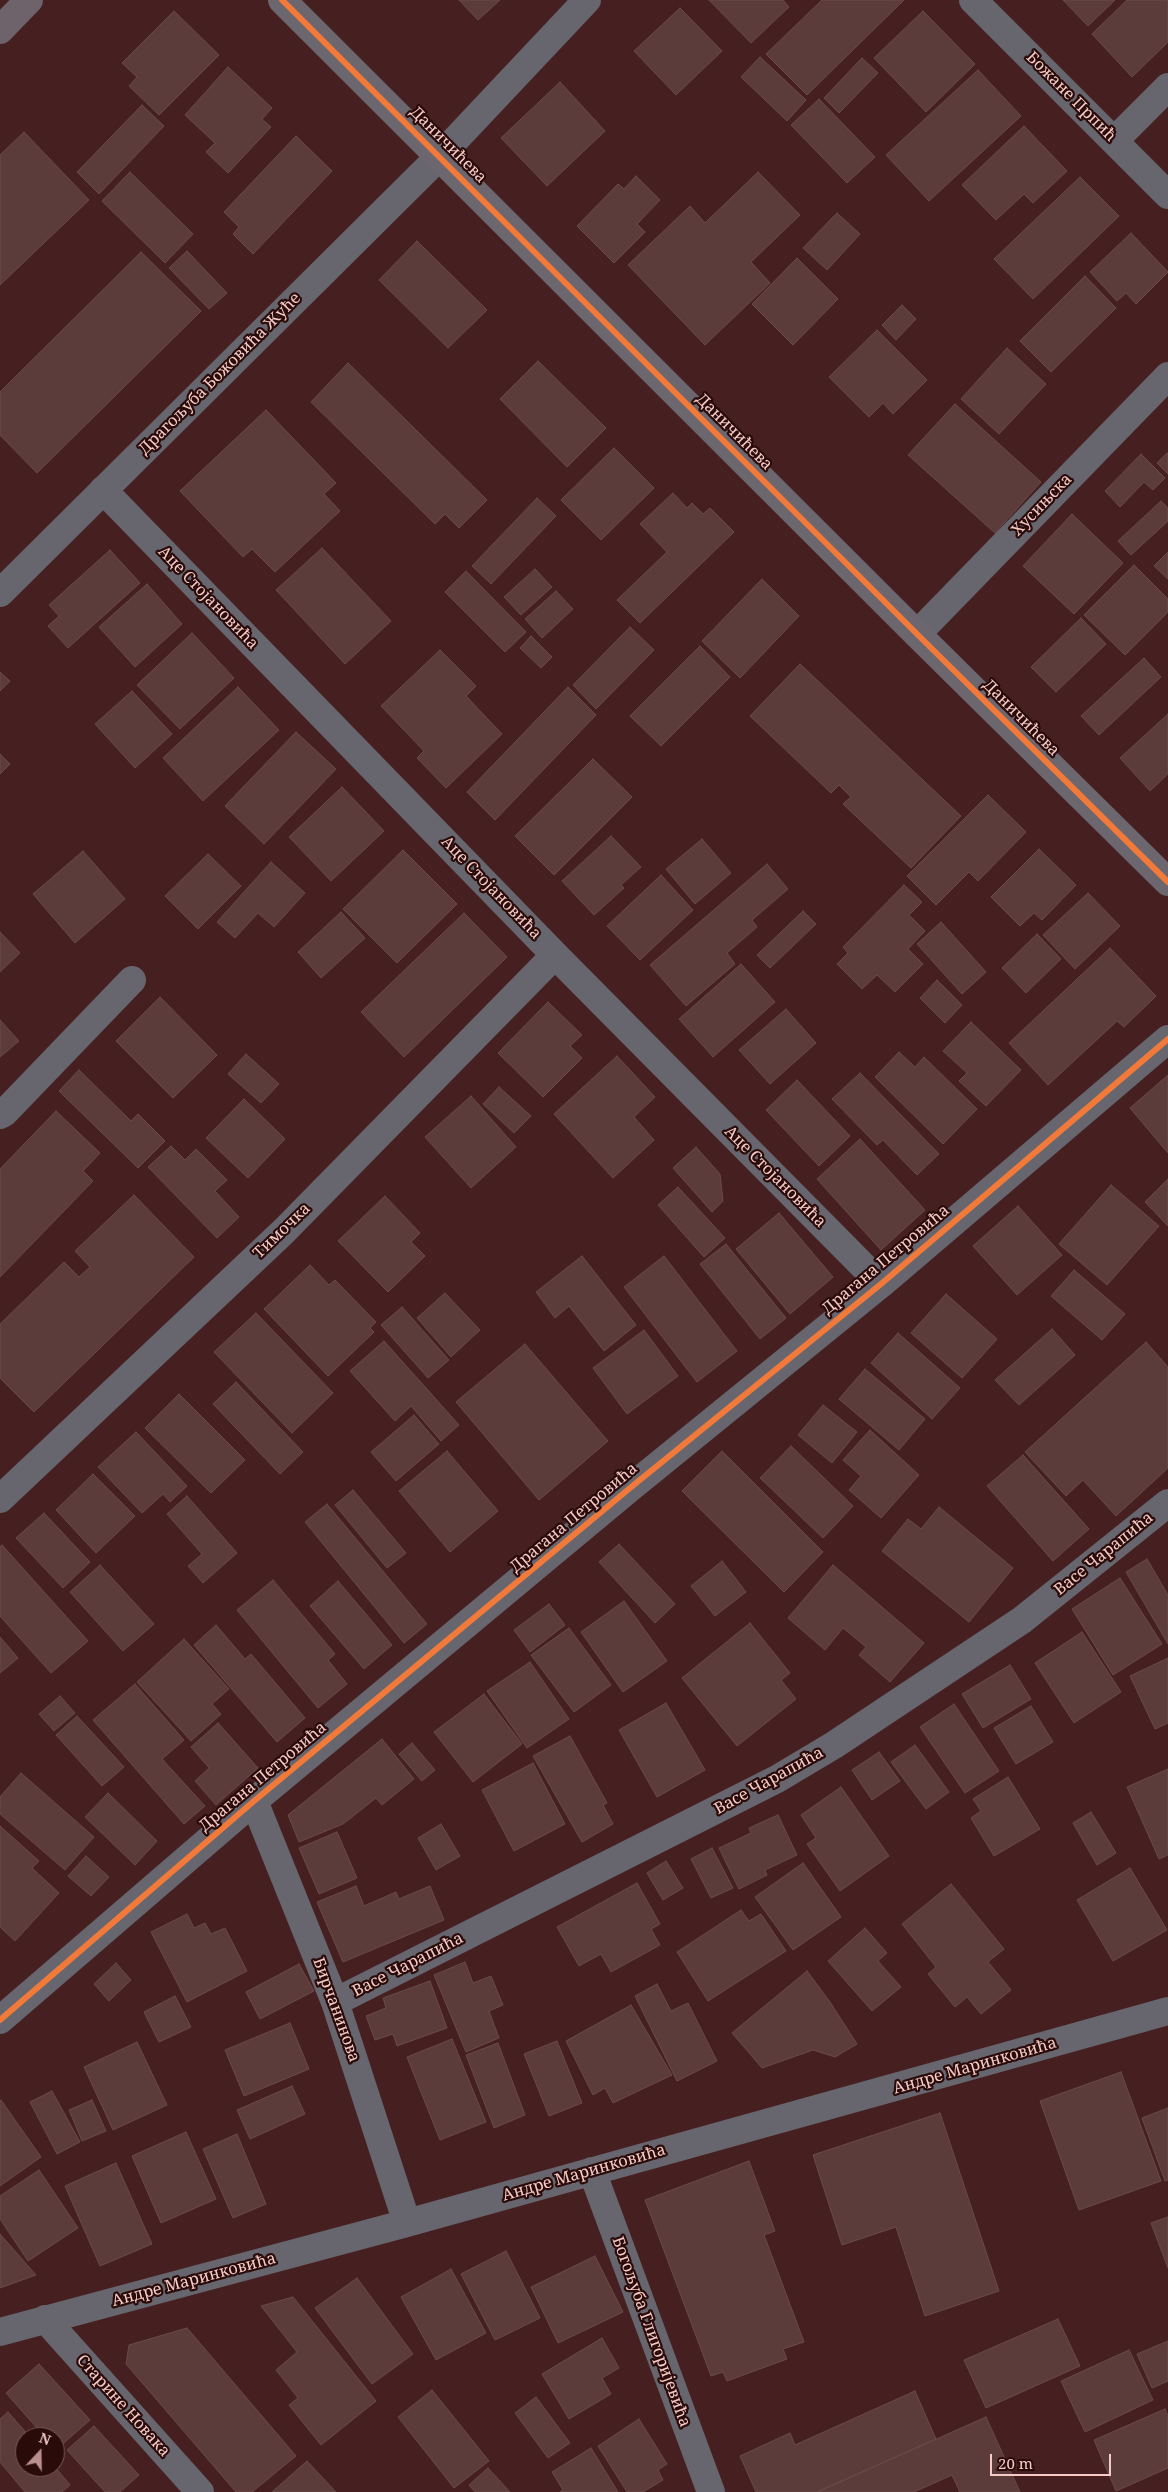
<!DOCTYPE html>
<meta charset="utf-8">
<style>
body{margin:0}
#map{position:relative;width:1168px;height:2492px;overflow:hidden;background:#462021;font-family:"Noto Serif",serif}
canvas{display:block}
.north{position:absolute;left:15px;top:2427px;width:50px;height:50px;box-sizing:border-box;background:#290b0a;border:1px solid #7b5856;border-radius:50%;rotate:21deg;font-size:14px;font-weight:700;line-height:20px;text-align:center;color:#f6cbc7}
.north::after{content:'';display:block;margin:auto;width:18px;height:22px;background:#b88f8d;clip-path:polygon(50% 0,100% 100%,50% 72%,0 100%)}
.scale{position:absolute;left:990px;top:2454px;width:121px;height:22px;box-sizing:border-box;border:2px solid #f6cbc7;border-top:0;padding-left:6px;font-size:15px;line-height:18px;white-space:nowrap;color:#f6cbc7;-webkit-text-stroke:4px #290b0a;paint-order:stroke}
</style>
<div id="map">
<canvas width="1168" height="2492"></canvas>
<div class="north">N</div>
<div class="scale">20 m</div>
</div>
<script>
const ctx = document.querySelector('canvas').getContext('2d');
ctx.lineJoin = 'round';
function fillPath(path, color) {
  ctx.fillStyle = color;
  ctx.fill(path, 'evenodd');
}
function toPath(rows) {
  const path = new Path2D();
  for (const r of rows) {
    path.moveTo(r[0], r[1]);
    for (let i = 2; i < r.length; i += 2) path.lineTo(r[i], r[i + 1]);
  }
  return path;
}
function stroke(path, color, width, dash) {
  ctx.strokeStyle = color;
  ctx.lineWidth = width;
  ctx.lineCap = dash ? 'butt' : 'round';
  ctx.setLineDash(dash || []);
  ctx.stroke(path);
}
function label(font, color, halo, rows, align = 'center') {
  ctx.font = font + ' "Noto Serif",serif';
  ctx.lineWidth = 4.5;
  ctx.setLineDash([]);
  ctx.textBaseline = 'middle';
  ctx.strokeStyle = halo;
  ctx.fillStyle = color;
  for (const [text, x, y, turn = 0] of rows) {
    ctx.save();
    ctx.translate(x, y);
    ctx.rotate((+turn || 0) * Math.PI / 180);
    ctx.textAlign = isNaN(turn) ? turn : align;
    if (halo) ctx.strokeText(text, 0, 0);
    ctx.fillText(text, 0, 0);
    ctx.restore();
  }
}
const building = toPath([
 [459,0,500,0,478,20,459,0],
 [709,0,783,0,789,7,751,43,709,0],
 [822,0,904,0,807,95,766,54,822,0],
 [1063,0,1115,0,1088,26,1063,0],
 [1127,0,1168,0,1168,42,1132,77,1092,34,1127,0],
 [680,8,722,51,676,95,634,51,680,8],
 [174,11,219,55,159,115,129,86,137,77,122,63,174,11],
 [923,11,975,64,926,112,874,58,923,11],
 [760,57,806,100,787,121,741,77,760,57],
 [862,58,878,73,839,113,824,98,862,58],
 [228,67,272,108,262,119,271,127,228,173,206,152,215,143,185,115,228,67],
 [978,70,1021,116,929,201,886,155,978,70],
 [560,82,605,131,547,186,501,138,560,82],
 [819,99,875,157,847,183,791,125,819,99],
 [142,105,164,126,99,194,77,172,142,105],
 [1024,126,1067,171,1033,203,1024,194,996,220,962,185,1024,126],
 [24,132,89,200,0,285,0,155,24,132],
 [296,136,332,171,253,254,233,234,239,227,224,212,296,136],
 [130,172,193,234,165,263,102,201,130,172],
 [758,172,800,215,751,262,770,283,705,345,628,265,690,206,705,223,758,172],
 [636,176,660,200,637,224,645,232,614,263,577,226,618,184,624,189,636,176],
 [1080,177,1119,216,1033,299,994,259,1080,177],
 [837,213,860,234,827,270,803,248,837,213],
 [1131,233,1168,272,1136,304,1126,293,1117,301,1090,272,1131,233],
 [417,241,487,310,448,348,379,280,417,241],
 [187,251,227,293,209,309,169,268,187,251],
 [141,252,201,311,37,473,0,435,0,392,141,252],
 [797,258,838,299,793,345,752,304,797,258],
 [1085,276,1116,308,1051,372,1020,341,1085,276],
 [902,305,916,319,896,340,882,325,902,305],
 [877,330,927,380,893,414,883,403,869,417,829,377,877,330],
 [1007,348,1046,384,999,434,961,399,1007,348],
 [538,361,606,428,567,467,500,399,538,361],
 [348,363,487,500,459,528,445,514,435,524,311,402,348,363],
 [955,404,1041,482,995,533,908,455,955,404],
 [266,410,336,483,324,494,340,511,275,572,252,549,243,557,180,491,266,410],
 [614,448,654,488,601,540,561,500,614,448],
 [1167,453,1168,454,1168,474,1157,463,1167,453],
 [1141,454,1165,478,1153,490,1144,482,1120,507,1105,491,1141,454],
 [673,493,687,508,692,503,703,514,710,508,734,532,640,623,617,600,667,552,640,524,673,493],
 [537,498,556,516,491,584,472,566,537,498],
 [1161,501,1168,508,1168,521,1131,555,1118,541,1161,501],
 [1072,514,1123,563,1074,614,1023,566,1072,514],
 [322,548,391,621,345,664,276,590,322,548],
 [110,550,140,583,68,648,48,626,59,616,49,605,110,550],
 [1168,552,1168,579,1154,566,1168,552],
 [1134,565,1168,599,1168,612,1125,655,1084,615,1134,565],
 [535,569,552,587,521,615,504,597,535,569],
 [466,571,526,632,505,652,445,592,466,571],
 [762,579,799,616,740,678,702,641,762,579],
 [147,584,182,624,135,667,99,627,147,584],
 [556,591,573,609,542,638,525,619,556,591],
 [1081,618,1106,644,1056,692,1031,667,1081,618],
 [630,627,654,650,596,709,573,685,630,627],
 [192,633,234,678,180,729,137,685,192,633],
 [531,636,552,657,541,668,520,648,531,636],
 [700,646,730,677,661,746,630,716,700,646],
 [440,650,476,686,466,696,502,734,446,788,417,758,424,751,381,706,440,650],
 [1144,658,1161,677,1099,735,1081,716,1144,658],
 [800,664,961,816,911,868,843,804,851,797,839,785,831,793,750,716,800,664],
 [0,672,10,681,0,691,0,672],
 [238,687,279,730,203,801,163,758,238,687],
 [568,687,596,715,495,820,467,792,568,687],
 [132,691,172,734,135,768,95,724,132,691],
 [1168,714,1168,774,1150,791,1120,758,1168,714],
 [296,732,336,769,264,844,225,806,296,732],
 [0,754,10,764,0,774,0,754],
 [593,759,632,797,554,875,515,836,593,759],
 [342,787,384,831,331,881,289,837,342,787],
 [988,795,1026,832,978,881,969,872,936,905,907,876,988,795],
 [611,836,641,867,621,885,624,888,594,915,562,881,611,836],
 [702,839,731,873,695,904,666,869,702,839],
 [1039,849,1076,885,1042,920,1034,913,1020,926,991,897,1039,849],
 [403,850,457,904,397,963,343,909,403,850],
 [83,851,125,899,75,943,33,894,83,851],
 [208,854,241,886,198,929,165,896,208,854],
 [271,862,305,893,274,927,258,913,235,938,217,922,271,862],
 [767,864,788,889,752,920,757,927,727,953,735,964,686,1006,650,965,767,864],
 [661,875,693,910,640,960,607,926,661,875],
 [904,885,922,902,909,915,925,931,908,949,923,964,895,992,877,975,862,989,837,964,848,953,843,947,904,885],
 [1088,893,1120,926,1075,969,1043,935,1088,893],
 [803,911,816,924,770,968,757,955,803,911],
 [341,912,365,938,321,978,298,952,341,912],
 [464,913,507,957,404,1057,361,1012,464,913],
 [941,922,986,972,962,994,917,944,941,922],
 [0,932,20,953,0,972,0,932],
 [1037,934,1061,959,1026,993,1002,968,1037,934],
 [1110,948,1156,996,1124,1027,1117,1021,1048,1085,1009,1043,1110,948],
 [741,964,775,1002,713,1057,679,1019,741,964],
 [937,980,962,1005,945,1023,920,998,937,980],
 [160,997,217,1055,173,1098,116,1041,160,997],
 [548,1002,582,1035,570,1046,582,1058,543,1097,498,1053,548,1002],
 [786,1009,816,1043,770,1084,739,1050,786,1009],
 [0,1020,19,1041,0,1057,0,1020],
 [971,1022,1021,1070,986,1106,959,1081,967,1073,943,1051,971,1022],
 [899,1052,915,1067,924,1057,977,1109,943,1144,875,1077,899,1052],
 [246,1054,279,1084,261,1103,228,1074,246,1054],
 [617,1056,655,1097,634,1117,654,1140,613,1178,554,1114,617,1056],
 [79,1070,131,1121,138,1114,165,1141,138,1168,59,1091,79,1070],
 [860,1073,939,1154,917,1175,883,1140,877,1145,832,1099,860,1073],
 [1168,1075,1168,1153,1130,1108,1168,1075],
 [797,1080,850,1136,819,1166,766,1110,797,1080],
 [499,1087,531,1116,514,1133,483,1104,499,1087],
 [471,1096,516,1147,471,1188,425,1137,471,1096],
 [244,1099,285,1139,248,1178,206,1138,244,1099],
 [56,1111,100,1153,83,1171,93,1181,0,1277,0,1169,56,1111],
 [860,1139,925,1210,881,1250,817,1179,860,1139],
 [171,1146,185,1160,196,1149,227,1180,215,1191,239,1217,217,1238,148,1167,171,1146],
 [696,1147,720,1174,723,1201,712,1212,673,1168,696,1147],
 [1168,1179,1168,1226,1145,1202,1168,1179],
 [1111,1185,1159,1226,1107,1285,1059,1244,1111,1185],
 [678,1187,725,1238,704,1257,658,1205,678,1187],
 [134,1195,194,1257,34,1412,0,1378,0,1324,64,1262,79,1277,90,1267,75,1251,134,1195],
 [385,1196,420,1233,411,1242,425,1256,388,1292,338,1241,385,1196],
 [1018,1206,1062,1255,1017,1295,973,1246,1018,1206],
 [779,1213,833,1277,790,1314,736,1249,779,1213],
 [726,1244,786,1318,760,1339,700,1264,726,1244],
 [582,1256,636,1325,604,1351,569,1306,555,1318,536,1292,582,1256],
 [664,1256,737,1351,697,1382,624,1287,664,1256],
 [310,1265,329,1285,335,1280,376,1322,370,1328,374,1332,328,1376,264,1309,310,1265],
 [1074,1270,1125,1314,1102,1340,1051,1296,1074,1270],
 [445,1293,480,1330,451,1357,417,1318,445,1293],
 [946,1294,997,1339,962,1378,911,1333,946,1294],
 [402,1307,449,1360,428,1378,381,1325,402,1307],
 [256,1313,333,1393,292,1433,214,1352,256,1313],
 [1052,1329,1075,1355,1019,1405,995,1380,1052,1329],
 [644,1330,678,1376,627,1414,593,1368,644,1330],
 [898,1333,960,1388,932,1419,871,1363,898,1333],
 [384,1341,459,1425,441,1441,411,1406,395,1421,350,1371,384,1341],
 [1146,1342,1168,1367,1168,1468,1116,1516,1083,1480,1066,1496,1025,1452,1146,1342],
 [525,1344,608,1441,539,1500,456,1402,525,1344],
 [865,1369,925,1419,899,1450,839,1399,865,1369],
 [236,1382,303,1452,280,1474,213,1404,236,1382],
 [179,1394,245,1460,211,1493,145,1428,179,1394],
 [823,1405,857,1432,832,1463,798,1435,823,1405],
 [414,1415,439,1444,396,1481,371,1452,414,1415],
 [870,1430,919,1475,881,1518,849,1490,861,1476,843,1460,870,1430],
 [136,1432,187,1486,170,1502,163,1494,142,1513,98,1467,136,1432],
 [791,1446,853,1506,823,1538,760,1478,791,1446],
 [447,1451,498,1511,450,1552,399,1491,447,1451],
 [722,1451,823,1552,784,1592,682,1491,722,1451],
 [1023,1455,1089,1529,1053,1561,987,1486,1023,1455],
 [93,1474,135,1516,96,1553,56,1510,93,1474],
 [353,1490,406,1553,387,1568,335,1505,353,1490],
 [187,1496,237,1553,203,1583,188,1566,202,1554,167,1514,187,1496],
 [327,1504,427,1624,404,1643,305,1522,327,1504],
 [939,1507,1013,1568,969,1622,882,1551,908,1519,921,1529,939,1507],
 [44,1513,90,1562,63,1588,16,1538,44,1513],
 [619,1544,675,1604,655,1623,599,1562,619,1544],
 [2,1545,88,1641,51,1673,0,1616,0,1547,2,1545],
 [1147,1559,1168,1595,1168,1644,1126,1572,1147,1559],
 [722,1561,746,1592,715,1616,691,1586,722,1561],
 [100,1565,154,1624,123,1651,70,1592,100,1565],
 [833,1565,924,1643,890,1682,859,1655,866,1647,843,1628,825,1650,788,1618,833,1565],
 [1120,1578,1162,1644,1113,1675,1072,1609,1120,1578],
 [273,1580,335,1654,328,1660,347,1684,318,1708,237,1610,273,1580],
 [338,1581,392,1645,364,1669,310,1606,338,1581],
 [624,1601,667,1661,623,1692,581,1632,624,1601],
 [549,1604,565,1625,530,1652,514,1630,549,1604],
 [750,1623,790,1673,781,1680,796,1699,737,1746,682,1678,750,1623],
 [216,1625,245,1659,251,1654,305,1718,277,1742,194,1645,216,1625],
 [569,1628,611,1685,574,1712,531,1655,569,1628],
 [1082,1632,1121,1692,1074,1723,1035,1663,1082,1632],
 [0,1637,18,1658,0,1673,0,1637],
 [184,1639,229,1689,212,1704,221,1714,191,1741,137,1682,184,1639],
 [1168,1658,1168,1723,1155,1729,1130,1676,1168,1658],
 [530,1662,569,1719,527,1748,487,1691,530,1662],
 [1010,1665,1031,1699,983,1728,962,1694,1010,1665],
 [135,1684,184,1740,162,1759,205,1806,184,1824,93,1720,135,1684],
 [484,1694,522,1744,473,1782,434,1732,484,1694],
 [60,1696,75,1713,54,1731,39,1714,60,1696],
 [666,1703,705,1770,657,1797,619,1730,666,1703],
 [954,1704,999,1771,965,1793,920,1727,954,1704],
 [1031,1706,1053,1742,1016,1764,994,1728,1031,1706],
 [77,1716,124,1767,102,1786,56,1735,77,1716],
 [218,1723,258,1768,216,1805,195,1781,209,1768,191,1747,218,1723],
 [570,1736,607,1803,603,1805,613,1824,582,1842,533,1756,570,1736],
 [382,1739,414,1779,382,1805,376,1798,343,1824,299,1842,288,1815,382,1739],
 [412,1743,435,1770,422,1781,399,1754,412,1743],
 [915,1745,949,1792,926,1809,891,1762,915,1745],
 [879,1752,900,1781,872,1800,852,1770,879,1752],
 [533,1763,565,1824,514,1851,482,1790,533,1763],
 [1168,1769,1168,1855,1159,1859,1127,1787,1168,1769],
 [21,1773,94,1837,65,1870,0,1814,0,1797,21,1773],
 [1008,1777,1040,1829,994,1856,971,1818,981,1811,973,1799,1008,1777],
 [841,1787,889,1856,840,1891,807,1844,816,1838,801,1815,841,1787],
 [108,1793,157,1841,135,1865,85,1817,108,1793],
 [1091,1812,1116,1853,1097,1865,1073,1823,1091,1812],
 [778,1815,797,1855,765,1870,767,1875,739,1889,719,1848,751,1833,749,1828,778,1815],
 [441,1824,460,1856,436,1870,418,1838,441,1824],
 [0,1826,39,1861,32,1868,59,1893,15,1941,0,1927,0,1826],
 [337,1832,357,1878,319,1894,299,1848,337,1832],
 [712,1848,733,1888,711,1898,691,1859,712,1848],
 [86,1856,109,1877,91,1896,68,1876,86,1856],
 [666,1861,683,1888,663,1900,647,1873,666,1861],
 [803,1863,841,1917,793,1950,755,1897,803,1863],
 [1130,1868,1167,1930,1113,1961,1077,1900,1130,1868],
 [637,1883,660,1924,651,1929,660,1945,611,1972,601,1954,579,1966,557,1927,637,1883],
 [951,1884,1004,1949,988,1962,1011,1990,981,2014,967,1997,955,2007,928,1974,936,1967,902,1924,951,1884],
 [356,1886,364,1906,396,1892,399,1899,430,1886,444,1920,343,1962,317,1902,356,1886],
 [741,1910,749,1921,761,1914,786,1951,708,2001,677,1952,741,1910],
 [187,1914,194,1928,205,1923,211,1934,225,1928,247,1971,187,2002,151,1932,187,1914],
 [865,1928,887,1953,878,1961,901,1987,872,2011,828,1961,865,1928],
 [465,1962,473,1983,491,1976,503,2005,489,2011,499,2038,466,2052,434,1975,465,1962],
 [116,1963,131,1980,109,2001,94,1984,116,1963],
 [299,1964,314,1991,260,2019,246,1992,299,1964],
 [807,1971,830,2002,857,2044,835,2057,813,2050,762,2068,732,2033,807,1971],
 [430,1981,447,2028,397,2046,393,2034,375,2040,366,2016,386,2008,383,1998,430,1981],
 [657,1984,671,2011,688,2003,717,2061,677,2081,635,1996,657,1984],
 [175,1996,191,2027,159,2042,144,2012,175,1996],
 [631,2005,672,2075,613,2103,605,2088,593,2095,566,2041,631,2005],
 [290,2023,309,2069,244,2096,225,2050,290,2023],
 [452,2039,486,2122,440,2140,407,2057,452,2039],
 [557,2041,582,2103,549,2116,524,2054,557,2041],
 [137,2042,167,2105,113,2130,84,2067,137,2042],
 [498,2043,525,2115,494,2128,466,2055,498,2043],
 [1121,2072,1161,2181,1079,2210,1040,2101,1121,2072],
 [292,2086,305,2114,250,2139,237,2110,292,2086],
 [52,2091,80,2142,57,2154,30,2102,52,2091],
 [1,2100,41,2157,0,2186,0,2101,1,2100],
 [92,2100,106,2131,82,2141,69,2110,92,2100],
 [1168,2108,1168,2180,1165,2181,1142,2118,1168,2108],
 [940,2113,999,2291,925,2316,896,2227,842,2245,813,2155,940,2113],
 [186,2132,216,2199,161,2223,132,2156,186,2132],
 [237,2134,266,2204,233,2218,203,2149,237,2134],
 [749,2161,775,2231,764,2235,804,2342,783,2349,787,2359,727,2381,723,2372,711,2376,645,2200,749,2161],
 [116,2163,152,2244,100,2266,65,2186,116,2163],
 [39,2170,78,2228,28,2261,0,2219,0,2196,39,2170],
 [1168,2217,1168,2268,1151,2223,1168,2217],
 [0,2234,36,2275,0,2288,0,2234],
 [506,2251,540,2318,495,2340,461,2274,506,2251],
 [595,2256,623,2312,558,2343,531,2287,595,2256],
 [451,2269,486,2333,436,2360,401,2297,451,2269],
 [357,2278,413,2354,372,2384,315,2308,357,2278],
 [293,2297,376,2401,321,2445,289,2405,298,2398,276,2370,297,2352,261,2306,293,2297],
 [1058,2319,1080,2366,986,2408,964,2360,1058,2319],
 [187,2328,296,2456,252,2492,236,2492,126,2364,129,2345,187,2328],
 [602,2338,619,2368,602,2378,611,2394,569,2419,542,2374,602,2338],
 [1168,2341,1168,2381,1152,2388,1137,2354,1168,2341],
 [1129,2350,1153,2400,1085,2432,1061,2381,1129,2350],
 [39,2364,90,2420,57,2449,55,2437,45,2437,6,2393,39,2364],
 [432,2390,489,2461,454,2488,398,2417,432,2390],
 [915,2391,936,2439,817,2492,756,2492,740,2456,790,2433,795,2445,915,2391],
 [536,2397,570,2443,548,2458,515,2413,536,2397],
 [1165,2409,1168,2416,1168,2468,1116,2491,1094,2440,1165,2409],
 [8,2412,30,2437,25,2437,25,2467,55,2467,70,2485,62,2492,25,2492,0,2462,0,2419,8,2412],
 [986,2417,1020,2492,960,2492,952,2475,914,2492,817,2492,986,2417],
 [639,2419,667,2464,658,2470,663,2480,643,2492,627,2492,598,2446,639,2419],
 [94,2426,139,2475,120,2492,105,2492,67,2450,94,2426],
 [591,2448,618,2492,560,2492,563,2490,552,2472,591,2448],
 [307,2461,336,2492,272,2492,307,2461],
 [488,2468,510,2492,475,2492,469,2485,488,2468]
]);
fillPath(building, '#5b3c3b');
stroke(building, '#6a4b4a', 1);
stroke(toPath([
 [973,0,1168,195],
 [1115,140,1168,87],
 [103,490,555,955,881,1284],
 [0,593,440,156,587,0],
 [917,634,1168,376],
 [0,1115,4,1113,132,980],
 [0,1499,284,1231,555,955],
 [254,1801,335,2002,407,2223],
 [335,2002,777,1779,834,1745,1022,1620,1168,1503],
 [0,2020,254,1801,630,1488,881,1284,1168,1039],
 [592,2171,711,2492],
 [45,2319,200,2492],
 [0,2332,407,2223,1168,2011]
]), '#67666e', 28);
stroke(toPath([
 [282,0,917,634,1168,882]
]), '#6c666e', 28);
stroke(toPath([
 [0,30,29,0]
]), '#6e626b', 28);
stroke(toPath([
 [282,0,917,634,1168,882],
 [0,2020,254,1801,630,1488,881,1284,1168,1039]
]), '#f17a3a', 6);
label('16px', '#f6cbc7', '#290b0a', [
 ["Божане Прпић",1071,97,45],
 ["Даничићева",448,145,45],
 ["Драгољуба Божовића Жуће",220,374,-45],
 ["Даничићева",734,432,45],
 ["Хусињска",1042,505,-46],
 ["Аце Стојановића",208,598,46],
 ["Даничићева",1021,718,45],
 ["Аце Стојановића",491,888,46],
 ["Аце Стојановића",775,1177,45],
 ["Тимочка",282,1231,-44],
 ["Драгана Петровића",886,1260,-40],
 ["Драгана Петровића",574,1518,-40],
 ["Васе Чарапића",1104,1554,-39],
 ["Драгана Петровића",263,1777,-40],
 ["Васе Чарапића",769,1781,-29],
 ["Васе Чарапића",408,1965,-27],
 ["Бирчанинова",336,2010,70],
 ["Андре Маринковића",975,2066,-16],
 ["Андре Маринковића",584,2173,-16],
 ["Андре Маринковића",194,2280,-15],
 ["Богољуба Глигоријевића",651,2332,70],
 ["Старине Новака",123,2406,48]
]);
</script>
